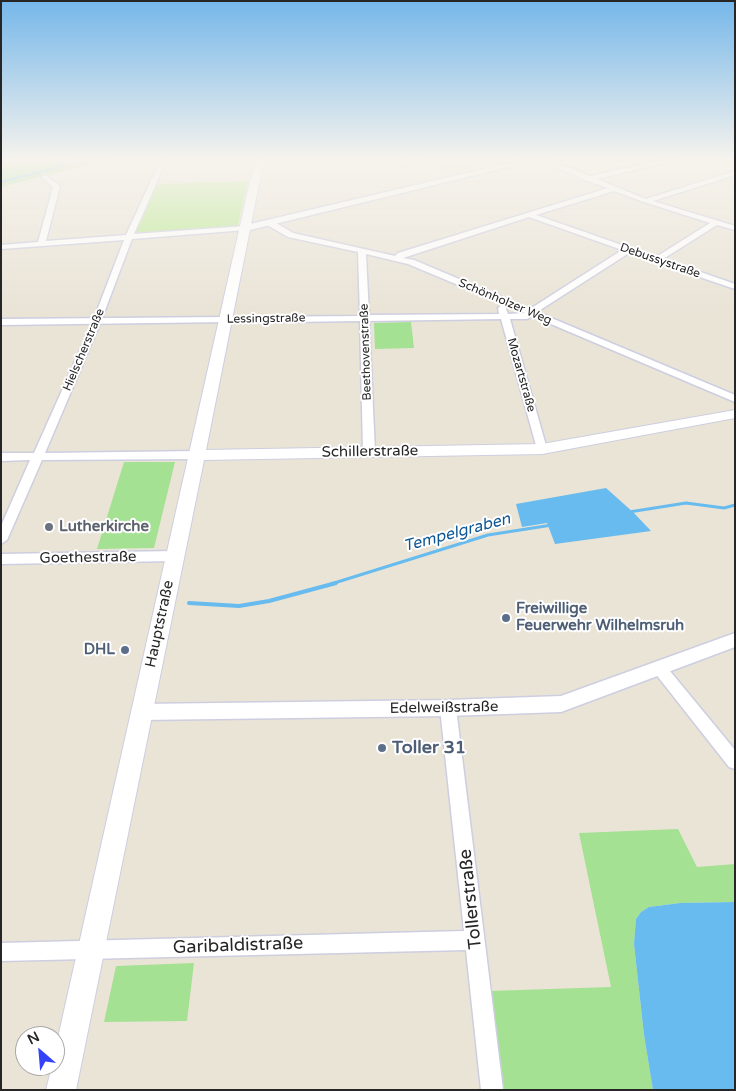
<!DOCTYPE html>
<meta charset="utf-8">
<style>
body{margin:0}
#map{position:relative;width:736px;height:1091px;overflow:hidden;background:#eae4d7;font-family:"Varela Round",sans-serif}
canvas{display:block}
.frame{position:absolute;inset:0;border:2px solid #262626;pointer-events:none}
.north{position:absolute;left:15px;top:1026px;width:50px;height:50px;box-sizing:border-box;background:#fff;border:1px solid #a8a8a8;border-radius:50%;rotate:333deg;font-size:14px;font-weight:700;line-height:20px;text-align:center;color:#262626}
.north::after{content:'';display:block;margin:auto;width:18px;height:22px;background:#3443f9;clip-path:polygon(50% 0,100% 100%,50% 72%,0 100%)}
</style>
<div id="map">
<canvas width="736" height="1091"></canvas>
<div class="frame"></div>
<div class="north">N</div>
</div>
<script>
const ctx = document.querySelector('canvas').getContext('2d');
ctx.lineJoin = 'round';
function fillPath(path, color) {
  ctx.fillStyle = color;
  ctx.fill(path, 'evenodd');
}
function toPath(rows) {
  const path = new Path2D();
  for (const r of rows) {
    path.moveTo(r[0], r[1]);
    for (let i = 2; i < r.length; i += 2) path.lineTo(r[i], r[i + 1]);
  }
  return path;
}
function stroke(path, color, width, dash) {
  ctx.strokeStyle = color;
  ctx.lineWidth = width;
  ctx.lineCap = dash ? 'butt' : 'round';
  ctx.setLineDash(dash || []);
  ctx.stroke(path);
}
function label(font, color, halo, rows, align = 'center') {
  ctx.font = font + ' "Varela Round",sans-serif';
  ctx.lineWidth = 4;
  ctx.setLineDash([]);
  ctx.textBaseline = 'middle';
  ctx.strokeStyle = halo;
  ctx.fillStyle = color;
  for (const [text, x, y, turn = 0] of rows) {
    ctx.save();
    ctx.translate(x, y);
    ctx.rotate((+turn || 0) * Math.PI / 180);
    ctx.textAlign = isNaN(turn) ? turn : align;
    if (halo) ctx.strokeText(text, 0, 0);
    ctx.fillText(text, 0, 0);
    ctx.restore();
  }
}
fillPath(toPath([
 [423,159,513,159,443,175]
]), '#ece4c6');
fillPath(toPath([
 [1,159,61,160,111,159,1,187],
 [411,322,414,348,375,349,374,323],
 [124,462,175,462,154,548,97,549],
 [678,829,697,867,735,864,735,902,680,903,649,907,641,912,636,919,634,944,644,1035,653,1090,500,1090,489,991,611,987,579,833],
 [194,963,187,1021,104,1022,116,966]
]), '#a4e193');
fillPath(toPath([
 [248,181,238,225,231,227,135,235,157,184]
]), '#b8e98e');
fillPath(toPath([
 [606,488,634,513,651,531,555,544,547,523,522,527,516,504],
 [735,902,735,1090,653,1090,644,1035,634,944,636,919,641,912,649,907,680,903]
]), '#68bbee');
stroke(toPath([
 [1,182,89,159]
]), '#68bbee', 2);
stroke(toPath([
 [629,512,686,503,724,508,735,505],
 [331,584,488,535,552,525]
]), '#68bbee', 3);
stroke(toPath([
 [189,603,239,606,269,601,336,583]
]), '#68bbee', 4);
const minor = toPath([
 [161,159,167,159,134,234,246,226,250,228,246,230,132,239,101,321,45,453,198,451,204,455,198,459,42,460,7,540,1,544,1,526,30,460,1,461,1,453,34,453,93,321,124,240,1,249,1,245,38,242,53,187,43,178,42,177,45,175,60,186,46,241,126,235,161,159],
 [395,159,402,159,408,165,403,166,395,159],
 [538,159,547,159,590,176,666,159,674,159,673,161,597,179,646,199,735,171,735,175,653,201,735,226,735,230,717,225,663,259,735,284,735,289,629,253,537,312,735,395,735,402,532,316,527,319,510,319,547,449,542,452,537,449,501,319,369,321,375,452,369,455,363,452,360,321,225,323,221,320,225,317,360,316,358,252,288,237,267,225,267,221,273,221,293,233,395,256,398,253,608,188,585,180,538,159],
 [614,191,644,202,710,223,656,257,536,215,614,191],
 [529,217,622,250,530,309,414,260,403,258,529,217],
 [366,254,408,264,525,313,508,314,505,306,502,305,498,308,499,314,369,315,366,254],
 [175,551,179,553,181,556,179,559,175,561,1,564,1,554,175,551],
 [660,663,665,665,735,750,735,769,729,767,655,673,653,669,655,665,660,663],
 [448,701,453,703,456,708,503,1090,481,1090,466,950,1,961,1,943,464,931,440,708,443,703,448,701]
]);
const tertiary = toPath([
 [526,159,541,159,246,231,242,228,246,225,526,159],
 [225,317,230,320,229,322,1,325,1,319,225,317],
 [735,633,735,647,561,712,448,716,141,720,135,718,132,712,135,706,141,704,448,700,561,696,735,633]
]);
const secondary = toPath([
 [255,159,264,159,206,450,542,444,735,410,735,418,542,454,204,460,76,1090,46,1090,52,1066,55,1066,55,1051,255,159]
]);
stroke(minor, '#cdcee0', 3);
stroke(tertiary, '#cdcee0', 3);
stroke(secondary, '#cdcee0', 2);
fillPath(minor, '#fff');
fillPath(tertiary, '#fff');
fillPath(secondary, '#fff');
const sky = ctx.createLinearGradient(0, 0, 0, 312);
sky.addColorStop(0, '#75b7ea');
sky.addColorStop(0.51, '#f6f3ed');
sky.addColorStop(1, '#f6f3ed00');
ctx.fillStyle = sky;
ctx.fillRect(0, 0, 736, 312);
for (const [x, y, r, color] of [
 [49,527,5,"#6b7280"],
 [506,618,5,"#5c6f8a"],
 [125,650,5,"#5c6f8a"],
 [382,748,5,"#5c6f8a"]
]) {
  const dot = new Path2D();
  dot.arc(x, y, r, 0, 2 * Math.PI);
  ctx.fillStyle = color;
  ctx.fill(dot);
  stroke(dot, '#fff', 2);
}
label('12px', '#262626', '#fff', [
 ["Debussystraße",660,261,19],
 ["Schönholzer Weg",505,302,23],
 ["Lessingstraße",266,319,-1],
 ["Hielscherstraße",84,350,-67],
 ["Beethovenstraße",366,352,-92],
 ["Mozartstraße",521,375,74]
]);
label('15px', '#262626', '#fff', [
 ["Schillerstraße",370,452,-1],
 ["Goethestraße",88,558,-1],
 ["Hauptstraße",160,624,-78],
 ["Edelweißstraße",444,708,-1]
]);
label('bold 15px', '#5b616d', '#fff', [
 ["Lutherkirche",59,527]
], 'left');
label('bold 15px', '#4e5e75', '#fff', [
 ["Freiwillige",516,609],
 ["Feuerwehr Wilhelmsruh",516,626],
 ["DHL",115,650,"right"]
], 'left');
label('italic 16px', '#0d5694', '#fff', [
 ["Tempelgraben",457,533,-15]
]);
label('bold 18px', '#4e5e75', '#fff', [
 ["Toller 31",392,748]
], 'left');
label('18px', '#262626', '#fff', [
 ["Tollerstraße",471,899,-96],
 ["Garibaldistraße",238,946,-2]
]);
</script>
